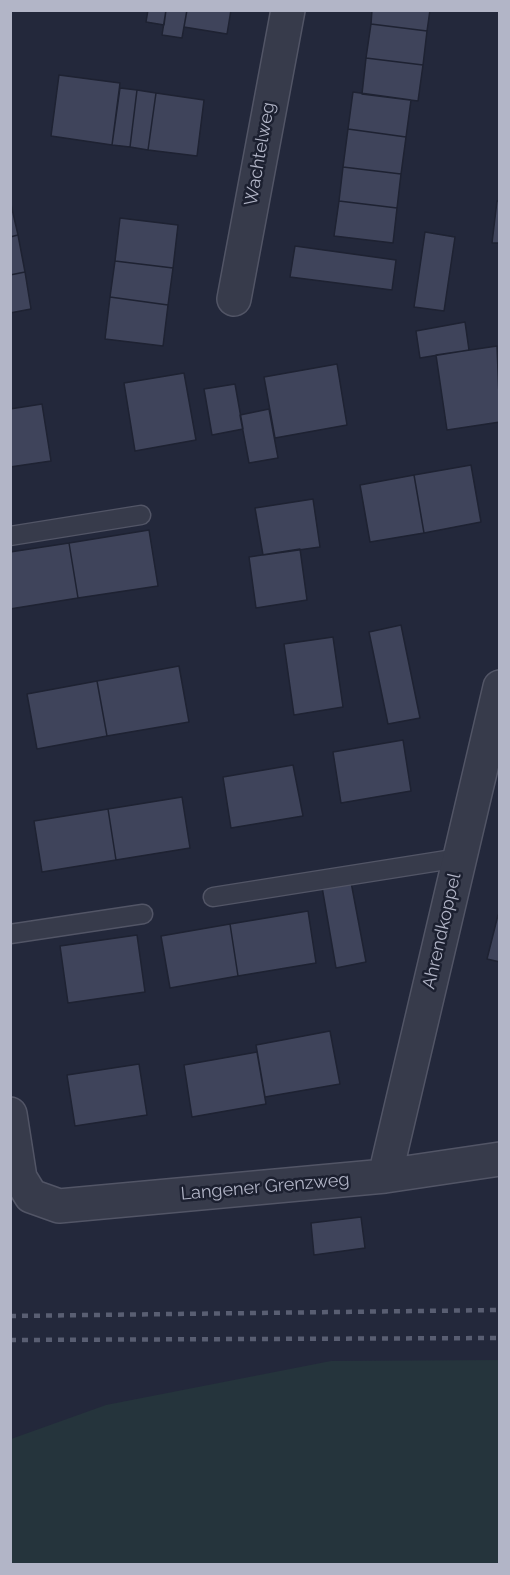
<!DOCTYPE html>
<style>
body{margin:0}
#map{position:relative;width:510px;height:1575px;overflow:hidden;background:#23283b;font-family:Raleway,sans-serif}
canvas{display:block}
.frame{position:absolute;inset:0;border:12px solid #b2b5c7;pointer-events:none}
</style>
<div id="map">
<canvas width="510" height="1575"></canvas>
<div class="frame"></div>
</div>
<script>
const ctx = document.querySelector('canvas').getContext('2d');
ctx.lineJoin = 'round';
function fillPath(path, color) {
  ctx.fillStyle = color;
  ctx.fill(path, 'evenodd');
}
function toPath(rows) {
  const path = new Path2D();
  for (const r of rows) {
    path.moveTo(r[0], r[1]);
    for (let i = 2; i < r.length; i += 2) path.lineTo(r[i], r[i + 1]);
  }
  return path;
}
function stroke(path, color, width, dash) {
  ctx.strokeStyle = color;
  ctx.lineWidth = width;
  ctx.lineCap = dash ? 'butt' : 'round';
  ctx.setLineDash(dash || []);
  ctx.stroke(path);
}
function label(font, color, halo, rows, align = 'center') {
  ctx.font = font + ' Raleway,sans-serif';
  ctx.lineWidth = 5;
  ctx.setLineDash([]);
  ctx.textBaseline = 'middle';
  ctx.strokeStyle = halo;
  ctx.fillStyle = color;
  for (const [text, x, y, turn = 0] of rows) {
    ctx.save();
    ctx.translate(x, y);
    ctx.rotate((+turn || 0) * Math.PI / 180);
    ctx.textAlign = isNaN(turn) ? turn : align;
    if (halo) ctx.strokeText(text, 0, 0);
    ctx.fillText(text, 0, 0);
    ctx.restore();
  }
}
fillPath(toPath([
 [499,1360,499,1564,11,1564,11,1439,106,1405,331,1361]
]), '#25343c');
const building = toPath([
 [166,10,187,10,182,38,162,35,166,10],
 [166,10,164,25,146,22,148,10,166,10],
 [187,10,231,10,227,34,184,27,187,10],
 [372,10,430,10,427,31,371,24,372,10],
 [371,24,427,31,423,65,366,58,371,24],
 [366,58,423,65,418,101,362,94,366,58],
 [59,75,120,83,112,145,51,136,59,75],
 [120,88,137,90,130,147,112,145,120,88],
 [137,90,156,93,148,150,130,147,137,90],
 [353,92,411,100,406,137,348,129,353,92],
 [156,93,204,100,197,156,148,150,156,93],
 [348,129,406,137,401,174,343,167,348,129],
 [343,167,401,174,397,208,339,201,343,167],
 [10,200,18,235,10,237,10,200],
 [339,201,397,208,393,243,334,236,339,201],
 [497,201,500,201,500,243,492,243,497,201],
 [120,218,178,225,173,268,115,261,120,218],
 [425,232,455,237,444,311,414,307,425,232],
 [18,235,25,272,10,275,10,237,18,235],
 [295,246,396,260,392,290,290,277,295,246],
 [115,261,173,268,168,305,110,297,115,261],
 [25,272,31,309,10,313,10,275,25,272],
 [110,297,168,305,163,346,105,339,110,297],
 [465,322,469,350,420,358,416,331,465,322],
 [497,346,500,422,447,430,436,355,497,346],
 [337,364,347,425,275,438,264,377,337,364],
 [184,373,196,440,135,451,124,383,184,373],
 [235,384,243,429,212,435,204,389,235,384],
 [42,404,51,461,10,467,10,409,42,404],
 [269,409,278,458,249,463,240,415,269,409],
 [471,465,481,522,424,533,414,475,471,465],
 [414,475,424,533,370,542,360,485,414,475],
 [313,499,320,547,263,555,255,508,313,499],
 [149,530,158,586,78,598,69,543,149,530],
 [69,543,78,598,10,609,10,552,69,543],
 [300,549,307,600,256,608,249,557,300,549],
 [401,625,420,718,388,724,369,632,401,625],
 [333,637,343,707,294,715,284,644,333,637],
 [179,666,189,722,107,736,97,681,179,666],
 [97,681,107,736,37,749,27,694,97,681],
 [403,740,411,791,341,803,333,752,403,740],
 [293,765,303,816,231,828,223,777,293,765],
 [182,797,190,848,116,860,108,809,182,797],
 [108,809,116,860,42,872,34,821,108,809],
 [351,882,366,962,336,968,322,887,351,882],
 [308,911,316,963,238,976,230,924,308,911],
 [498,915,500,915,500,962,487,959,498,915],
 [230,924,238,976,170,988,161,936,230,924],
 [137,935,145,992,68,1003,60,946,137,935],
 [330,1031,340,1084,265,1097,256,1045,330,1031],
 [257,1052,266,1104,192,1117,184,1065,257,1052],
 [139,1064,147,1115,75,1126,67,1075,139,1064],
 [361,1217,365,1248,314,1255,311,1223,361,1217]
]);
fillPath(building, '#3f445b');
stroke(building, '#1e2232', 1.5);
const service = toPath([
 [10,536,141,515],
 [213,897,459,858],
 [10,934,143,914]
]);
const minor = toPath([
 [234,299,288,10],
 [10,1114,20,1178,31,1196,59,1206,385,1176,500,1159],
 [385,1176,500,687]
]);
stroke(service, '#525566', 21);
stroke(minor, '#525566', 36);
stroke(service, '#373b4b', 18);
stroke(minor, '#373b4b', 33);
stroke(toPath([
 [10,1316,500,1310],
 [10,1340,500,1338]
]), '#595e72', 4.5, [6, 6]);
label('18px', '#b2b5c7', '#1c2030', [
 ["Wachtelweg",260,154,-80],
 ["Ahrendkoppel",442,931,-77],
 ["Langener Grenzweg",265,1187,-5]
]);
</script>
